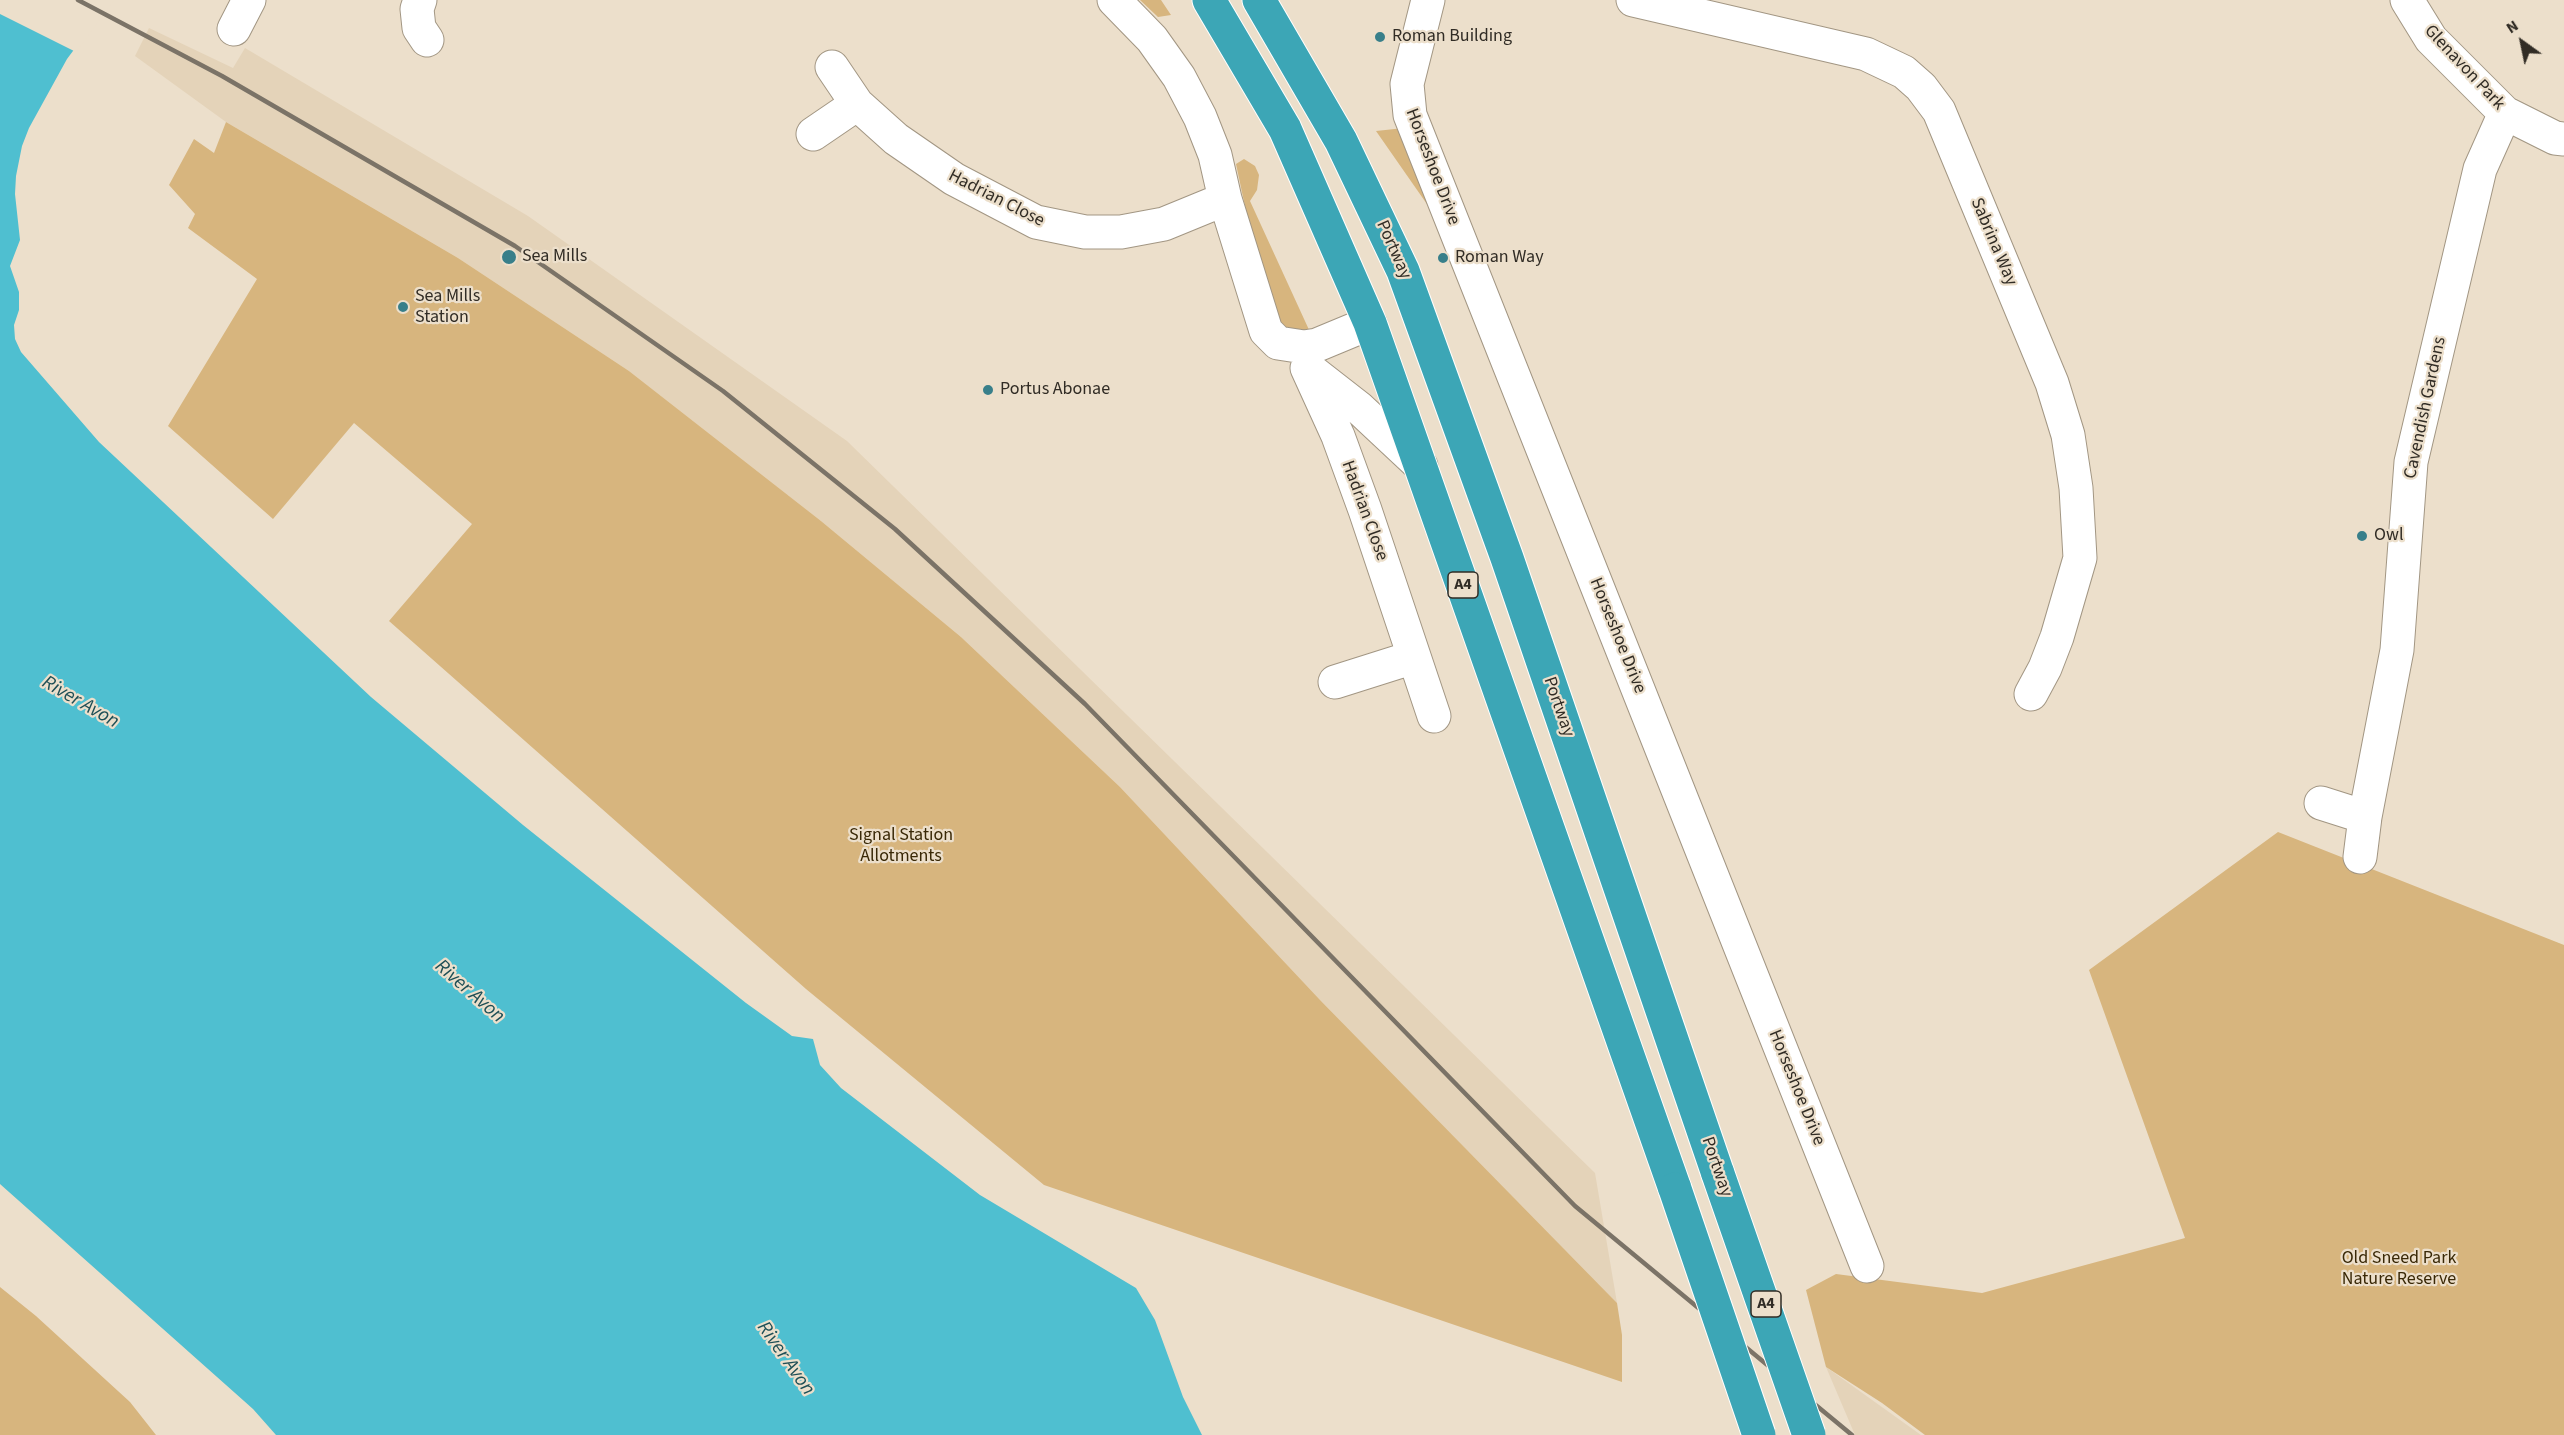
<!DOCTYPE html>
<style>
body{margin:0}
#map{position:relative;width:2564px;height:1435px;overflow:hidden;background:#ecdfcb;font-family:"Source Sans 3",sans-serif}
canvas{display:block}
.north{position:absolute;left:2492px;top:12px;width:60px;height:60px;-webkit-text-stroke:4px #ecdfcb;paint-order:stroke;rotate:327deg;font-size:16px;font-weight:700;line-height:24px;text-align:center;color:#312c25}
.north::after{content:'';display:block;margin:auto;width:21px;height:27px;background:#312c25;clip-path:polygon(50% 0,100% 100%,50% 72%,0 100%)}
</style>
<div id="map">
<canvas width="2564" height="1435"></canvas>
<div class="north">N</div>
</div>
<script>
const ctx = document.querySelector('canvas').getContext('2d');
ctx.lineJoin = 'round';
function fillPath(path, color) {
  ctx.fillStyle = color;
  ctx.fill(path, 'evenodd');
}
function toPath(rows) {
  const path = new Path2D();
  for (const r of rows) {
    path.moveTo(r[0], r[1]);
    for (let i = 2; i < r.length; i += 2) path.lineTo(r[i], r[i + 1]);
  }
  return path;
}
function stroke(path, color, width, dash) {
  ctx.strokeStyle = color;
  ctx.lineWidth = width;
  ctx.lineCap = dash ? 'butt' : 'round';
  ctx.setLineDash(dash || []);
  ctx.stroke(path);
}
function label(font, color, halo, rows, align = 'center') {
  ctx.font = font + ' "Source Sans 3",sans-serif';
  ctx.lineWidth = 4.5;
  ctx.setLineDash([]);
  ctx.textBaseline = 'middle';
  ctx.strokeStyle = halo;
  ctx.fillStyle = color;
  for (const [text, x, y, turn = 0] of rows) {
    ctx.save();
    ctx.translate(x, y);
    ctx.rotate((+turn || 0) * Math.PI / 180);
    ctx.textAlign = isNaN(turn) ? turn : align;
    if (halo) ctx.strokeText(text, 0, 0);
    ctx.fillText(text, 0, 0);
    ctx.restore();
  }
}
fillPath(toPath([
 [149,28,233,68,245,48,528,216,847,441,1595,1173,1617,1303,1321,1001,1120,787,961,637,821,521,629,371,458,258,226,122,135,56],
 [1826,1367,1921,1435,1855,1435]
]), '#e4d3b9');
fillPath(toPath([
 [1140,0,1161,0,1171,15,1158,17],
 [226,122,458,258,629,371,821,521,961,637,1120,787,1321,1001,1617,1303,1622,1335,1622,1382,1044,1185,806,989,389,621,472,524,354,423,273,519,168,426,257,279,188,228,195,214,169,185,194,139,214,153],
 [1404,128,1438,220,1376,131],
 [1244,159,1255,166,1259,175,1257,190,1250,201,1310,332,1291,331,1282,326,1265,300,1236,164],
 [2278,832,2564,945,2564,1435,1925,1435,1882,1403,1826,1367,1806,1290,1836,1274,1982,1293,2185,1238,2089,970],
 [0,1287,36,1316,130,1402,156,1435,0,1435]
]), '#d7b57e');
fillPath(toPath([
 [0,0,111,0,67,59,29,128,22,146,16,176,15,194,20,240,10,266,19,292,19,310,14,325,15,339,21,352,99,442,371,697,523,825,746,1003,792,1036,813,1039,820,1065,841,1088,980,1195,1136,1288,1155,1320,1183,1397,1202,1435,276,1435,253,1409,0,1184]
]), '#4fbfd0');
fillPath(toPath([
 [0,0,114,0,76,52,0,14]
]), '#ecdfcb');
const minor = toPath([
 [420,0,417,9,419,28,427,40],
 [1114,0,1152,39,1179,77,1200,117,1215,155,1225,199,1266,331,1278,343,1304,347,1317,345,1370,323],
 [1428,0,1407,84,1410,115,1867,1266],
 [1633,0,1866,54,1904,72,1921,87,1939,111,2052,383,2068,435,2076,488,2080,558,2057,637,2045,668,2031,694],
 [2407,0,2431,39,2505,113,2555,138,2564,139],
 [234,29,249,0],
 [832,67,857,104,896,139,954,179,1036,222,1085,232,1121,232,1164,224,1225,199],
 [813,134,857,104],
 [1307,368,1338,436,1365,510,1434,716],
 [1309,369,1359,408,1421,466],
 [1335,682,1414,657],
 [2321,803,2365,817],
 [2360,857,2365,817,2397,650,2411,462,2480,169,2505,113]
]);
const highway = toPath([
 [1209,0,1285,129,1370,323,1675,1189],
 [1259,0,1341,141,1403,271,1507,558,1718,1174]
]);
stroke(minor, '#a29683', 35);
stroke(highway, '#fff', 35);
stroke(minor, '#fff', 33);
stroke(highway, '#3ca6b6', 33);
stroke(toPath([
 [78,0,222,76,515,246,723,391,895,529,1085,704,1575,1206,1852,1435]
]), '#7b7367', 4.5);
const highwayBridge = toPath([
 [1718,1174,1809,1435],
 [1675,1189,1759,1435]
]);
stroke(highwayBridge, '#fff', 35, []);
stroke(highwayBridge, '#3ca6b6', 33);
for (const [x, y, r, color] of [
 [1380,37,6,"#387f8a"],
 [509,257,8,"#387f8a"],
 [1443,258,6,"#387f8a"],
 [403,307,6,"#387f8a"],
 [988,390,6,"#387f8a"],
 [2362,536,6,"#387f8a"]
]) {
  const dot = new Path2D();
  dot.arc(x, y, r, 0, 2 * Math.PI);
  ctx.fillStyle = color;
  ctx.fill(dot);
  stroke(dot, '#ecdfcb', 2);
}
for (const [x, y, w] of [
 [1463,585,30],
 [1766,1304,30]
]) {
  const box = new Path2D();
  box.roundRect(x - w / 2, y - 13, w, 26, 4.5);
  ctx.fillStyle = '#ecdfcb';
  ctx.fill(box);
  stroke(box, '#312c25', 1.5);
}
label('bold 16px', '#312c25', null, [
 ["A4",1463,585],
 ["A4",1766,1304]
]);
label('18px', '#312c25', '#ecdfcb', [
 ["Roman Building",1392,37],
 ["Sea Mills",522,257],
 ["Roman Way",1455,258],
 ["Sea Mills",415,297],
 ["Station",415,318],
 ["Portus Abonae",1000,390],
 ["Owl",2374,536]
], 'left');
label('18px', '#312c25', '#ecdfcb', [
 ["Glenavon Park",2464,68,47],
 ["Horseshoe Drive",1432,167,69],
 ["Hadrian Close",996,199,27],
 ["Sabrina Way",1993,242,67],
 ["Portway",1393,250,66],
 ["Cavendish Gardens",2426,408,-78],
 ["Hadrian Close",1364,511,70],
 ["Horseshoe Drive",1617,636,68],
 ["Portway",1558,707,71],
 ["Horseshoe Drive",1796,1088,68],
 ["Portway",1716,1167,71]
]);
label('18px', '#392806', '#ecdfcb', [
 ["Signal Station",901,836],
 ["Allotments",901,857],
 ["Old Sneed Park",2399,1259],
 ["Nature Reserve",2399,1280]
]);
label('italic 20px', '#1e4f56', '#ecdfcb', [
 ["River Avon",80,703,30],
 ["River Avon",469,992,41],
 ["River Avon",785,1359,55]
]);
</script>
